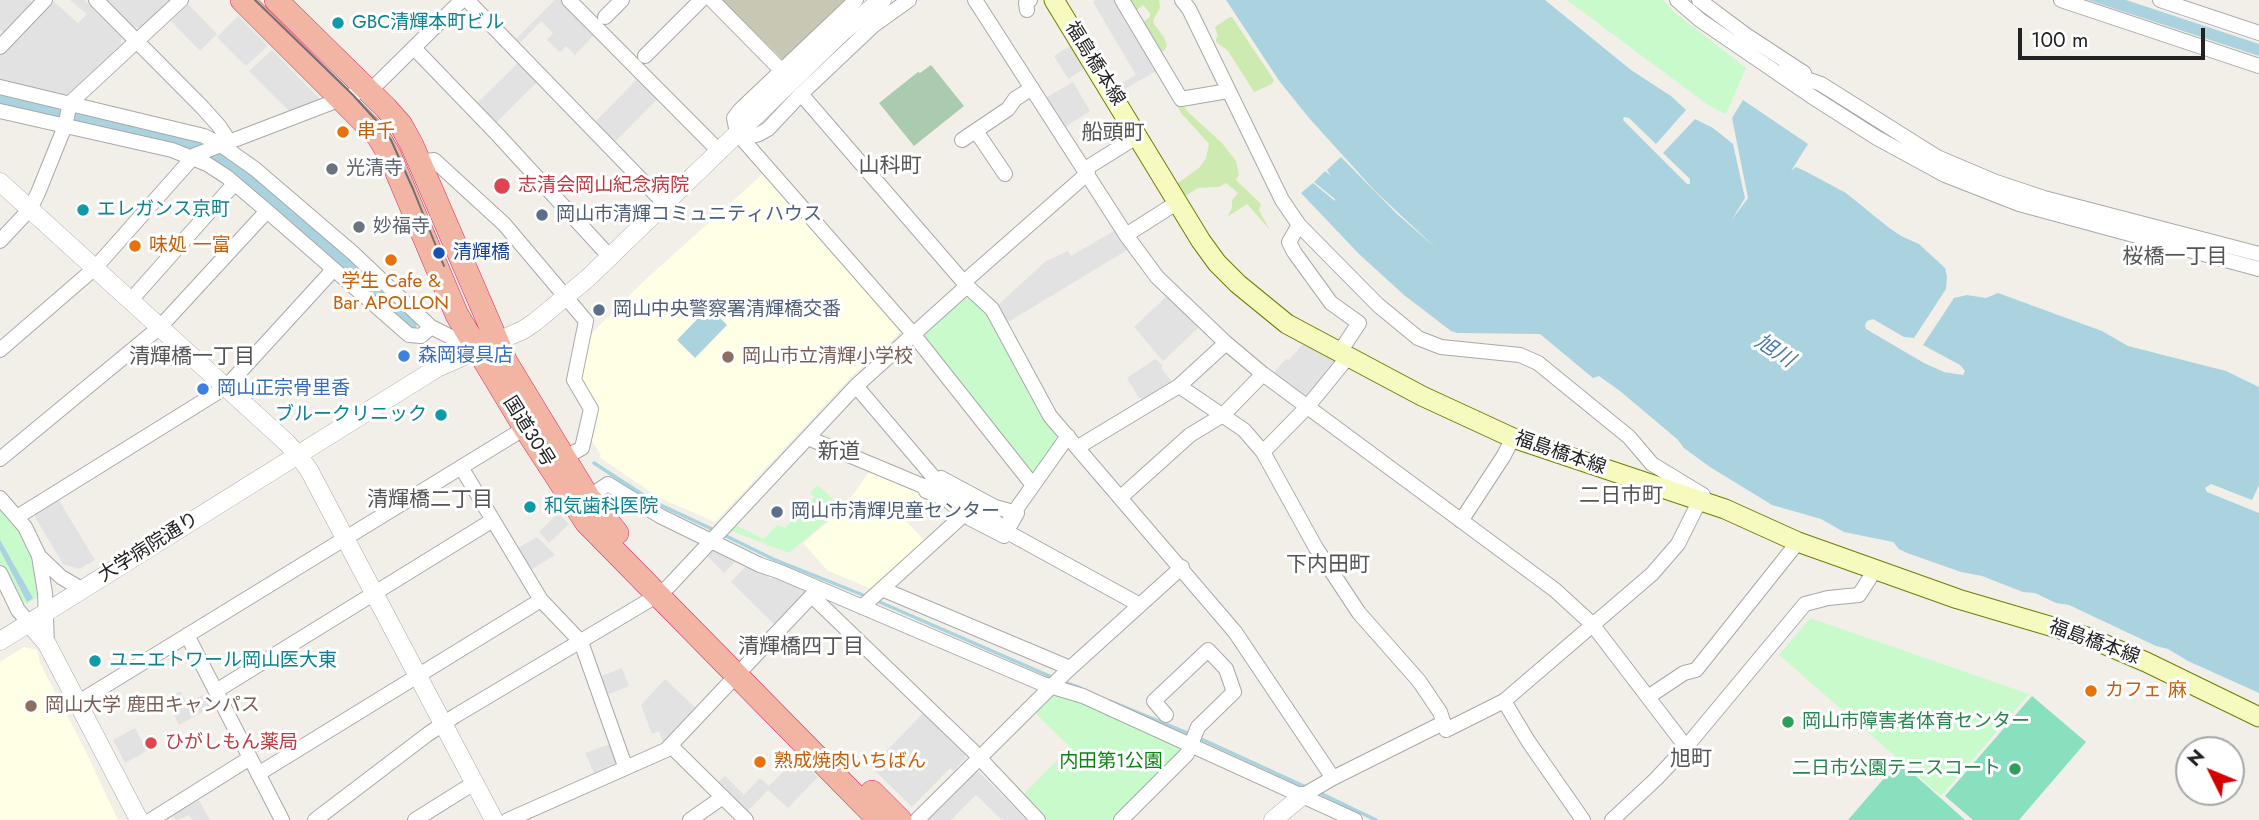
<!DOCTYPE html>
<meta charset="utf-8">
<style>
body{margin:0}
#map{position:relative;width:2259px;height:820px;overflow:hidden;background:#f2efe9;font-family:Jost,sans-serif}
canvas{display:block}
.north{position:absolute;left:2175px;top:736px;width:70px;height:70px;box-sizing:border-box;background:#fff;border:2px solid #a7a7a7;border-radius:50%;rotate:313deg;font-size:19px;font-weight:700;line-height:28px;text-align:center;color:#222}
.north::after{content:'';display:block;margin:auto;width:24px;height:32px;background:#d40000;clip-path:polygon(50% 0,100% 100%,50% 72%,0 100%)}
.scale{position:absolute;left:2018px;top:28px;width:187px;height:32px;box-sizing:border-box;border:4px solid #222;border-top:0;padding-left:9px;font-size:21px;line-height:24px;white-space:nowrap;color:#222;-webkit-text-stroke:5px #fff;paint-order:stroke}
</style>
<div id="map">
<canvas width="2259" height="820"></canvas>
<div class="north">N</div>
<div class="scale">100 m</div>
</div>
<script>
const ctx = document.querySelector('canvas').getContext('2d');
ctx.lineJoin = 'round';
function fillPath(path, color) {
  ctx.fillStyle = color;
  ctx.fill(path, 'evenodd');
}
function toPath(rows) {
  const path = new Path2D();
  for (const r of rows) {
    path.moveTo(r[0], r[1]);
    for (let i = 2; i < r.length; i += 2) path.lineTo(r[i], r[i + 1]);
  }
  return path;
}
function stroke(path, color, width, dash) {
  ctx.strokeStyle = color;
  ctx.lineWidth = width;
  ctx.lineCap = dash ? 'butt' : 'round';
  ctx.setLineDash(dash || []);
  ctx.stroke(path);
}
function label(font, color, halo, rows, align = 'center') {
  ctx.font = font + ' Jost,"Noto Sans JP",sans-serif';
  ctx.lineWidth = 6;
  ctx.setLineDash([]);
  ctx.textBaseline = 'middle';
  ctx.strokeStyle = halo;
  ctx.fillStyle = color;
  for (const [text, x, y, turn = 0] of rows) {
    ctx.save();
    ctx.translate(x, y);
    ctx.rotate((+turn || 0) * Math.PI / 180);
    ctx.textAlign = isNaN(turn) ? turn : align;
    if (halo) ctx.strokeText(text, 0, 0);
    ctx.fillText(text, 0, 0);
    ctx.restore();
  }
}
fillPath(toPath([
 [765,172,900,329,899,334,852,376,715,522,658,497,599,457,601,455,590,438,579,378,588,337,644,281],
 [871,469,932,496,905,520,925,541,872,589,828,571,803,543,844,508],
 [24,647,37,650,40,663,85,750,118,820,0,820,0,662]
]), '#ffffe5');
fillPath(toPath([
 [722,0,849,0,783,60]
]), '#c7c7b4');
fillPath(toPath([
 [1128,0,1159,0,1160,8,1153,20,1154,24,1164,37,1167,46,1164,51,1159,52,1141,23,1150,17,1150,13,1143,5,1135,12],
 [1230,17,1232,17,1274,80,1272,84,1254,92,1228,51,1216,42,1216,38,1218,37,1215,27],
 [1162,80,1189,113,1222,143,1236,161,1239,175,1236,180,1261,204,1259,210,1270,230,1247,204,1227,217,1232,208,1232,200,1238,193,1226,183,1219,187,1198,188,1182,198,1175,185,1199,168,1206,158,1209,144,1181,113]
]), '#cdebb0');
fillPath(toPath([
 [931,65,964,106,914,146,879,103,918,72,920,73]
]), '#aacbaf');
fillPath(toPath([
 [1567,0,1663,0,1674,12,1746,68,1726,114,1708,105],
 [971,298,987,313,1045,422,1055,432,1056,440,1034,472,1030,473,924,341,926,331,963,299],
 [818,485,842,508,789,553,729,530,733,524,764,539,777,525,785,528,814,497,810,493],
 [0,507,23,535,40,582,38,597,27,604,20,600,0,563],
 [1810,618,2029,694,1941,796,1779,655],
 [1063,693,1182,747,1182,752,1114,820,1046,820,1023,795,1070,747,1034,712,1052,694]
]), '#c8facc');
fillPath(toPath([
 [2032,696,2086,742,2019,820,1973,820,1945,796],
 [1899,761,1965,820,1848,820]
]), '#88e0be');
fillPath(toPath([
 [0,0,30,0,34,4,4,34,0,30],
 [52,0,78,23,87,14,70,0,84,0,121,37,121,44,67,95,60,96,0,82,0,54],
 [105,0,170,0,141,28,132,27],
 [555,0,563,0,596,33,575,55,566,46,560,52,547,40,553,33,541,21,517,46,513,42],
 [1096,0,1115,0,1156,71,1118,93,1114,88,1136,75,1093,2],
 [188,4,217,34,200,51,171,21],
 [238,16,268,46,246,66,217,37],
 [1076,42,1090,65,1068,79,1054,56],
 [272,50,321,100,289,111,249,71],
 [520,61,539,80,495,124,475,105],
 [639,77,659,97,613,144,593,124],
 [1073,82,1090,111,1065,127,1047,97],
 [1117,229,1129,249,1008,322,998,305,1046,261,1068,251,1071,256],
 [1168,295,1200,326,1163,361,1134,327],
 [1306,340,1341,359,1307,399,1273,373,1286,359,1289,360],
 [1155,359,1163,366,1161,368,1174,384,1147,399,1139,398,1127,378],
 [58,499,95,560,79,569,63,564,35,517,36,512],
 [558,513,569,524,549,543,539,532],
 [537,537,555,555,529,571,516,549],
 [709,550,715,550,737,560,724,573,705,554],
 [747,565,768,573,769,579,779,576,806,589,805,594,775,625,731,582],
 [622,668,629,686,604,696,597,678],
 [665,679,695,707,663,742,659,731,652,734,641,705],
 [180,691,187,703,207,693,214,706,179,725,166,698],
 [923,713,965,754,965,759,953,771,950,768,912,807,871,767],
 [135,728,147,751,125,763,113,740],
 [613,743,618,759,616,763,594,773,585,753],
 [790,750,818,777,788,808,768,790,746,813,716,784,725,776,744,795,760,778,769,786,784,771,776,763],
 [977,770,1027,820,1002,820,976,795,951,820,928,820],
 [199,800,210,820,193,820,189,815,177,820,171,815]
]), '#e2e2e2');
fillPath(toPath([
 [1226,0,1545,0,1631,70,1671,96,1685,109,1686,110,1656,144,1629,118,1624,117,1623,120,1687,184,1690,184,1690,179,1663,153,1695,119,1713,128,1733,144,1745,198,1731,221,1748,198,1732,118,1743,100,1808,144,1791,171,1796,167,1803,170,1846,193,1888,227,1901,236,1919,244,1945,268,1947,277,1946,289,1914,338,1904,337,1873,319,1867,321,1865,325,1866,329,1924,363,1944,372,1963,375,1965,371,1960,365,1923,345,1954,298,1967,295,1986,298,1998,293,2102,331,2128,346,2226,371,2259,387,2259,485,2252,500,2211,484,2205,488,2207,492,2259,513,2259,693,2188,661,2168,649,2156,646,2069,605,2056,603,2035,593,2023,592,1982,576,1961,572,1907,553,1899,549,1893,542,1844,532,1821,519,1772,505,1710,467,1684,448,1677,439,1620,391,1599,376,1593,378,1540,334,1457,333,1451,331,1404,295,1359,254,1301,193,1313,183,1335,201,1335,199,1314,182,1325,171,1331,176,1327,170,1341,157,1396,213,1437,249,1375,191,1309,118,1280,82],
 [2088,0,2126,0,2259,44,2259,56],
 [0,94,205,142,261,182,349,256,418,321,415,331,238,178,166,142,0,104],
 [709,307,727,325,695,358,677,340],
 [0,540,33,598,27,602,0,550]
]), '#aad3df');
stroke(toPath([
 [594,463,654,502,714,530],
 [724,535,773,559,868,597],
 [875,600,1054,678],
 [1061,681,1080,688],
 [1110,701,1190,734],
 [1197,737,1308,788],
 [1318,792,1376,820]
]), '#aad3df', 3.5);
const minor = toPath([
 [96,0,202,107,219,126,229,141],
 [467,0,664,203],
 [569,0,719,151],
 [712,0,781,70],
 [856,0,740,110,734,118,737,133,914,335,1032,484],
 [975,0,1126,235,1157,277,1226,343,1263,374,1555,590,1592,624,1686,747],
 [1122,0,1181,99,1228,91],
 [1182,0,1189,9,1282,200,1299,225,1378,305,1418,338,1441,347,1520,355,1538,363,1629,437,1652,464,1703,495],
 [1677,0,1700,20,1811,96,1877,138,1945,175,2019,204,2259,269],
 [1699,0,1746,35,1804,73],
 [2061,0,2259,66],
 [2160,0,2259,33],
 [1027,10,1026,3,1030,0],
 [605,17,622,0],
 [0,47,45,0],
 [414,48,498,135,610,257],
 [645,56,701,0],
 [1784,71,1821,84,1937,157,1996,182,2044,198,2259,254],
 [0,87,204,136,221,145,255,169,353,253,431,327],
 [801,94,967,286,992,309,1050,416,1235,632,1333,778],
 [0,111,172,150,207,164,227,177,267,211,409,335,421,336,431,327,475,349],
 [976,131,1005,174],
 [737,133,752,136,759,134,768,129,801,94,874,25,909,0],
 [962,140,1008,109,1015,99,1032,88],
 [419,162,434,160,504,224,586,321,574,380,591,409,582,448,564,458],
 [1085,169,1138,136],
 [1299,225,1289,242,1294,252,1331,303,1359,323,1339,353],
 [1126,235,1178,202],
 [0,241,30,209,38,193,65,126,70,103,181,0],
 [964,282,1088,173],
 [131,300,234,184],
 [0,350,95,268,195,155,375,86,462,0],
 [856,386,941,486],
 [1179,386,1244,430,1263,452,1316,548,1359,613,1419,681,1440,712,1446,730,1504,701,1652,574,1678,544,1699,502],
 [808,438,947,496,995,521,1009,533,1140,605],
 [1078,447,1179,386,1226,343],
 [1263,452,1308,406,1348,357],
 [0,459,160,327,267,211],
 [461,467,541,600,581,642,625,766],
 [941,478,995,507,1017,513,1004,536,971,519,946,499,926,491,931,483,941,478],
 [588,497,608,484,660,516,760,565,778,571,1043,684,1083,696,1355,820],
 [1121,497,1190,435,1223,415,1263,374],
 [0,498,25,527,39,556,45,593,47,644],
 [17,517,226,387,333,270],
 [1010,518,1068,436],
 [1461,521,1503,457,1513,438],
 [40,557,61,577,83,590],
 [0,573,18,610,29,623],
 [882,589,1070,668],
 [812,596,972,750,1038,820],
 [862,607,970,509],
 [187,635,282,820],
 [216,691,493,520],
 [1648,697,1684,673,1696,670,1798,542],
 [1504,701,1528,741,1583,820],
 [77,703,525,428],
 [671,746,746,820],
 [258,774,541,600],
 [1302,796,1333,778,1443,723],
 [151,820,250,758],
 [315,820,428,734,455,716,658,595,669,586,856,386,967,286],
 [415,820,474,783],
 [508,820,666,750,818,589],
 [690,820,723,797],
 [917,820,1067,671,1182,567],
 [1121,820,1187,754,1198,727,1234,692,1226,669,1208,650,1154,701,1166,715],
 [1612,820,1656,779,1686,747,1805,604,1828,598,1859,595,1875,570]
]);
const tertiary = toPath([
 [0,182,286,442,298,455,309,470,494,820],
 [29,623,47,644,139,820],
 [0,641,437,368,523,330,535,322,588,278,842,32,882,0],
 [1273,820,1302,796]
]);
const secondary = toPath([
 [1054,0,1201,241,1217,263,1238,284,1287,324,1422,396,1513,438,1725,509,1798,542,1958,599,2087,637,2146,662,2259,717]
]);
const trunk = toPath([
 [242,0,378,136,390,156,457,315,525,428,586,522,879,820],
 [276,0,386,108,401,125,412,145,506,362,588,497,617,533],
 [872,792,900,820]
]);
stroke(minor, '#a9a9a9', 16);
stroke(tertiary, '#a9a9a9', 19);
stroke(secondary, '#707d05', 21);
stroke(trunk, '#dc2a67', 24);
stroke(minor, '#fff', 14);
stroke(tertiary, '#fff', 18);
stroke(secondary, '#f7fabf', 19);
stroke(trunk, '#f2b4a3', 23);
stroke(toPath([
 [255,0,353,95,382,127,391,140,413,189,444,266]
]), '#707070', 2);
for (const [x, y, r, color] of [
 [338,23,7,"#0f9aa8"],
 [343,132,7,"#e8710a"],
 [332,169,7,"#6b7280"],
 [502,186,9,"#e0444e"],
 [83,210,7,"#0f9aa8"],
 [542,215,7,"#5c6f8a"],
 [359,227,7,"#6b7280"],
 [135,246,7,"#e8710a"],
 [439,253,7,"#1a4fb4"],
 [391,260,7,"#e8710a"],
 [599,310,7,"#5c6f8a"],
 [404,356,7,"#3f7fe0"],
 [728,357,7,"#8d6e63"],
 [203,389,7,"#3f7fe0"],
 [441,415,7,"#0f9aa8"],
 [530,507,7,"#0f9aa8"],
 [777,512,7,"#5c6f8a"],
 [95,661,7,"#0f9aa8"],
 [2091,691,7,"#e8710a"],
 [31,706,7,"#8d6e63"],
 [1788,722,7,"#2e9e5b"],
 [151,743,7,"#e0444e"],
 [760,762,7,"#e8710a"],
 [2015,769,7,"#2e9e5b"]
]) {
  const dot = new Path2D();
  dot.arc(x, y, r, 0, 2 * Math.PI);
  ctx.fillStyle = color;
  ctx.fill(dot);
  stroke(dot, '#fff', 2.5);
}
label('19px', '#0d838f', '#fff', [
 ["GBC清輝本町ビル",352,23],
 ["エレガンス京町",97,210],
 ["ブルークリニック",427,415,"right"],
 ["和気歯科医院",544,507],
 ["ユニエトワール岡山医大東",109,661]
], 'left');
label('19px', '#222', '#fff', [
 ["福島橋本線",1094,64,58],
 ["国道30号",528,432,58],
 ["福島橋本線",1560,454,19],
 ["大学病院通り",149,548,-32],
 ["福島橋本線",2094,643,20]
]);
label('19px', '#c56008', '#fff', [
 ["串千",357,132],
 ["味処 一富",149,246],
 ["学生 Cafe &",391,282,"center"],
 ["Bar APOLLON",391,304,"center"],
 ["カフェ 麻",2105,691],
 ["熟成焼肉いちばん",774,762]
], 'left');
label('19px', '#5b616d', '#fff', [
 ["光清寺",346,169],
 ["妙福寺",373,227]
], 'left');
label('19px', '#be3a42', '#fff', [
 ["志清会岡山紀念病院",518,186],
 ["ひがしもん薬局",165,743]
], 'left');
label('19px', '#4e5e75', '#fff', [
 ["岡山市清輝コミュニティハウス",556,215],
 ["岡山中央警察署清輝橋交番",613,310],
 ["岡山市清輝児童センター",791,512]
], 'left');
label('19px', '#164399', '#fff', [
 ["清輝橋",453,253]
], 'left');
label('19px', '#366cbe', '#fff', [
 ["森岡寝具店",418,356],
 ["岡山正宗骨里香",217,389]
], 'left');
label('19px', '#785e54', '#fff', [
 ["岡山市立清輝小学校",742,357],
 ["岡山大学 鹿田キャンパス",45,706]
], 'left');
label('19px', '#27864d', '#fff', [
 ["岡山市障害者体育センター",1802,722],
 ["二日市公園テニスコート",2001,769,"right"]
], 'left');
label('19px', '#0c8416', '#fff', [
 ["内田第1公園",1111,762]
]);
label('21px', '#555', '#fff', [
 ["船頭町",1113,134],
 ["山科町",890,167],
 ["桜橋一丁目",2175,258],
 ["清輝橋一丁目",192,358],
 ["新道",839,453],
 ["二日市町",1621,497],
 ["清輝橋二丁目",430,501],
 ["下内田町",1328,566],
 ["清輝橋四丁目",801,648],
 ["旭町",1691,760]
]);
label('italic 21px', '#4a7aab', '#fff', [
 ["旭川",1774,352,33]
]);
</script>
